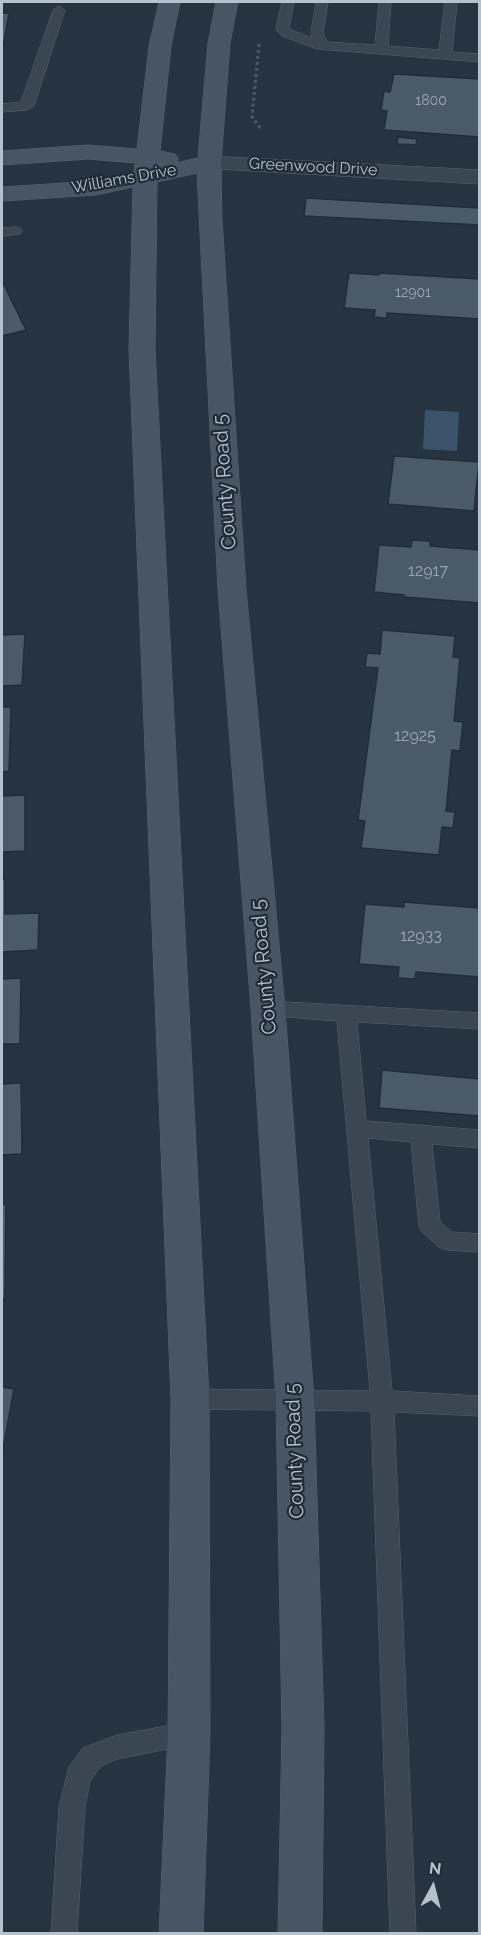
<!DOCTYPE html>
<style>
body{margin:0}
#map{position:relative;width:481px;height:1935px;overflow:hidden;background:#263441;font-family:Raleway,sans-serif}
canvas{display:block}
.frame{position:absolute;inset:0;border:3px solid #b7c1cb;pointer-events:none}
.north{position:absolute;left:403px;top:1857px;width:60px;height:60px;-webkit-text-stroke:4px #1f2b36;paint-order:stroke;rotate:7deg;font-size:16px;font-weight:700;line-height:24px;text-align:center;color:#b7c1cb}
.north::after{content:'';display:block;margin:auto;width:21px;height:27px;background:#b7c1cb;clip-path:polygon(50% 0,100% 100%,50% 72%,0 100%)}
</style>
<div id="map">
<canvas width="481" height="1935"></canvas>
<div class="frame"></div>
<div class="north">N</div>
</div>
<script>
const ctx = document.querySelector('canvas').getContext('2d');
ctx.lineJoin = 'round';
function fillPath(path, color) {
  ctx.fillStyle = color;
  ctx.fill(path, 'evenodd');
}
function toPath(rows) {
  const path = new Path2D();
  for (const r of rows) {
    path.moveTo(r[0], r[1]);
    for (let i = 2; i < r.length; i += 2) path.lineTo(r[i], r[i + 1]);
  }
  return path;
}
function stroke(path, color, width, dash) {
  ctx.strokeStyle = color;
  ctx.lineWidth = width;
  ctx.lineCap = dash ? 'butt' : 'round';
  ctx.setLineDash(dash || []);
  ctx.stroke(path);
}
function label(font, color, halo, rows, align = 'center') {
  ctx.font = font + ' Raleway,sans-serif';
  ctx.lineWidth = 4.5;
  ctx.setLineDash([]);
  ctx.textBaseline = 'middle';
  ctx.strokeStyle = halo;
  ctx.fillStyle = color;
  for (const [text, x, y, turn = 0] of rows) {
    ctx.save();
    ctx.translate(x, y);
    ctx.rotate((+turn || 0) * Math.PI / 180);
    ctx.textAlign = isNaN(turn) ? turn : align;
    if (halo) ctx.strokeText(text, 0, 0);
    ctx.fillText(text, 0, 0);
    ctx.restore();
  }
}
fillPath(toPath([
 [425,410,459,412,457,451,423,449]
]), '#3b536a');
const building = toPath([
 [2,13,9,13,2,53,2,13],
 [394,74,480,79,480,137,384,130,387,111,381,110,384,91,390,92,394,74],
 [398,137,417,139,416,145,397,144,398,137],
 [306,198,480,208,480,225,304,216,306,198],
 [349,273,379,275,379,273,480,279,480,319,387,313,387,318,374,317,375,310,344,308,349,273],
 [2,281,26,330,2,336,2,281],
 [394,456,479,462,474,511,388,504,394,456],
 [412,540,430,541,430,546,480,550,480,603,404,597,404,595,374,592,379,545,411,547,412,540],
 [382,630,455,636,453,657,460,658,454,721,463,722,460,751,452,750,446,811,455,812,453,828,442,827,439,855,361,848,365,821,358,820,378,668,365,667,367,653,380,654,382,630],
 [25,634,22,685,2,686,2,635,25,634],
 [2,707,11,707,9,771,2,772,2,707],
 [25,795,25,851,2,852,2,796,25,795],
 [2,879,5,879,5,914,39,913,38,950,2,952,2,879],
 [404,902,480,908,480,977,416,972,415,979,398,978,399,967,359,964,365,904,404,907,404,902],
 [21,978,20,1044,2,1044,2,979,21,978],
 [382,1070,480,1079,480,1116,379,1108,382,1070],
 [21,1083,22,1154,2,1155,2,1084,21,1083],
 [6,1204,5,1299,2,1299,2,1205,6,1204],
 [2,1387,14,1389,2,1455,2,1387]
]);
fillPath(building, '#4a5a67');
stroke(building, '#212d38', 1.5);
const service = toPath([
 [282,2,294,2,289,27,292,30,312,38,311,33,316,2,328,2,323,33,327,42,375,45,379,2,391,2,388,46,439,50,445,2,457,2,452,52,480,54,480,62,317,49,282,36,277,31,276,28,282,2],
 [59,6,65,10,34,106,27,110,2,112,2,104,21,102,53,10,59,6],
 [15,227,20,228,22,231,20,234,2,236,2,228,15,227],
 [268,1001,480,1013,480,1029,357,1022,366,1121,480,1130,480,1148,432,1144,440,1222,452,1232,480,1234,480,1252,447,1250,439,1247,422,1232,419,1226,411,1142,368,1138,392,1391,480,1396,480,1416,394,1412,416,1934,390,1934,371,1411,190,1409,182,1406,179,1399,182,1392,190,1389,370,1391,337,1021,261,1015,258,1009,261,1003,268,1001],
 [189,1722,198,1725,201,1734,198,1743,117,1759,101,1766,90,1781,85,1807,77,1934,51,1934,59,1807,69,1767,83,1748,117,1735,189,1722]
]);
const tertiary = toPath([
 [209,156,480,170,480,184,201,168,197,163,201,158,209,156]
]);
const secondary = toPath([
 [159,2,180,2,171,46,160,151,175,154,179,159,176,163,198,158,208,43,216,2,238,2,230,43,221,163,222,220,246,589,285,1009,314,1400,324,1729,322,1934,278,1934,282,1729,276,1400,251,1009,218,589,197,173,157,182,155,349,209,1399,210,1734,203,1934,159,1934,168,1734,171,1399,129,349,133,187,96,195,2,201,2,187,96,181,134,173,135,163,88,159,2,165,2,151,88,145,137,149,149,46,159,2]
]);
stroke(service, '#58646e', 1);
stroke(tertiary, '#58646e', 1);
stroke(secondary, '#58646e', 1);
stroke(toPath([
 [259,44,252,117,261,129]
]), '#465e5f', 3, [3, 3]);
fillPath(service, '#3a4651');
fillPath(tertiary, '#3a4651');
fillPath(secondary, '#485564');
label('14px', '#9ca7b2', null, [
 ["1800",431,101],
 ["12901",413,293]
]);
label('16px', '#b7c1cb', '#1f2b36', [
 ["Greenwood Drive",313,167,3],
 ["Williams Drive",124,179,-10]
]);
label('16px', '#9ca7b2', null, [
 ["12917",428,571],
 ["12925",415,736],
 ["12933",421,936]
]);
label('20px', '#b7c1cb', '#1f2b36', [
 ["County Road 5",225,482,-94],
 ["County Road 5",264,967,-95],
 ["County Road 5",295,1451,-92]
]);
</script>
